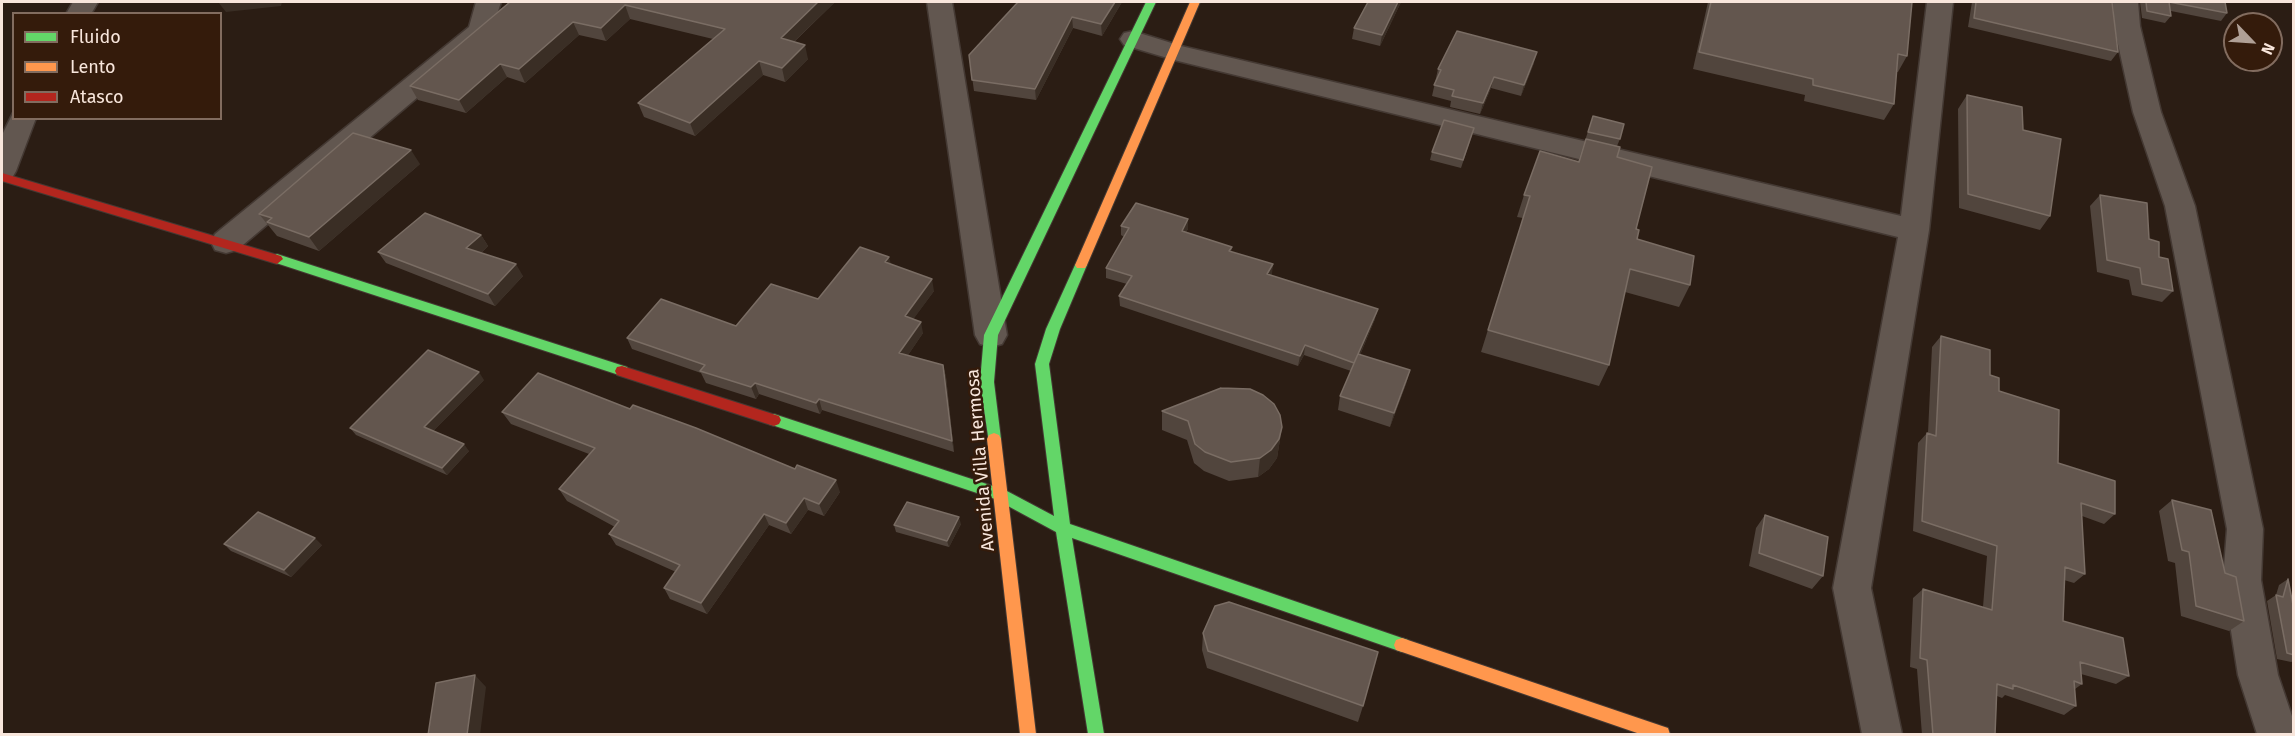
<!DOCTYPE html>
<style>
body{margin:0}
#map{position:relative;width:2295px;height:736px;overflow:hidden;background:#2b1d14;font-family:"Fira Sans",sans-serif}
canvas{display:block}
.frame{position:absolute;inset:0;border:3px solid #f8e6dc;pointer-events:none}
.legend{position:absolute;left:12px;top:12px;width:210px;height:108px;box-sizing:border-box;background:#341b0b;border:2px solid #826c5f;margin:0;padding:8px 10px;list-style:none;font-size:18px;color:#f8e6dc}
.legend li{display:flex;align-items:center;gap:12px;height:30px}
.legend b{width:30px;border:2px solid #826c5f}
.north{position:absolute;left:2223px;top:12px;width:60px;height:60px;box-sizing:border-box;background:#341b0b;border:2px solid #826c5f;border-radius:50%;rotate:115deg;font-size:16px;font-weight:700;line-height:24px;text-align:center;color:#f8e6dc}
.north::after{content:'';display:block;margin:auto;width:21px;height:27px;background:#b0a096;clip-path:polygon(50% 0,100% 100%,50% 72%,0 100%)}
</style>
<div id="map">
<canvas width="2295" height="736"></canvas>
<div class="frame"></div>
<ul class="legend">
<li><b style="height:8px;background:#63d668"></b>Fluido</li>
<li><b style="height:8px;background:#ff974d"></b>Lento</li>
<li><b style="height:8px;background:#b3261e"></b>Atasco</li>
</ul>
<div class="north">N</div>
</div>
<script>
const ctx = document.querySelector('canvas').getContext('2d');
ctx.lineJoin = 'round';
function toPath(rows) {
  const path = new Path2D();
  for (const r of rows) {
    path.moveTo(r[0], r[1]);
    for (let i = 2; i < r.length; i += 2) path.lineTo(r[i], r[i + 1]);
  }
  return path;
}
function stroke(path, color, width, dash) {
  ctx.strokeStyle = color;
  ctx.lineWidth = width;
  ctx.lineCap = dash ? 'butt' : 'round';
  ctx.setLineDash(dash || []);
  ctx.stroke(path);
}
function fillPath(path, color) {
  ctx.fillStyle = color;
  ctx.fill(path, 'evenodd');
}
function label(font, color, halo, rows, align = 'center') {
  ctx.font = font + ' "Fira Sans",sans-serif';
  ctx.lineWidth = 5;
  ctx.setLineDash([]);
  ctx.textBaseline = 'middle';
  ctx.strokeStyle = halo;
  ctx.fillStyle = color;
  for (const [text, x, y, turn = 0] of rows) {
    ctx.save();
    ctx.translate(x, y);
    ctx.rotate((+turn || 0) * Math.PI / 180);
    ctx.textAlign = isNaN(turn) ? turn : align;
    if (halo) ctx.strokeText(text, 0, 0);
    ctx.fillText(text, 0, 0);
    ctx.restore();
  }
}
const street = toPath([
 [73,2,98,2,91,14,66,14,73,2],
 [476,2,501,2,490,36,237,250,226,253,215,250,211,242,215,234,469,27,476,2],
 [927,2,952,2,1007,335,1002,344,991,347,980,344,975,335,927,2],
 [1927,2,1953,2,1929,230,1871,588,1902,734,1862,734,1833,588,1898,237,1174,60,1124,45,1120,39,1124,33,1133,31,1181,46,1901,216,1927,2],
 [2113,2,2138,2,2140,26,2161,112,2195,206,2263,529,2261,580,2278,675,2294,722,2294,734,2257,734,2238,675,2223,580,2227,529,2165,206,2133,112,2114,26,2113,2],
 [14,111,14,118,36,118,16,171,12,178,2,181,2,135,14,111]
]);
const fast = toPath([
 [1146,2,1156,2,998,335,994,382,1001,439,999,443,994,445,989,443,980,382,984,335,1146,2],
 [277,254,627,367,629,371,627,375,622,376,273,262,271,259,273,256,277,254],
 [1081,260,1087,265,1060,329,1049,364,1070,524,1402,638,1408,640,1410,645,1408,650,1402,652,1072,538,1104,734,1088,734,1056,532,995,499,769,424,767,420,769,416,774,414,1005,490,1054,516,1035,364,1046,329,1075,265,1081,260]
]);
const slow = toPath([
 [1190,2,1200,2,1087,265,1085,268,1077,268,1075,265,1190,2],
 [994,433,999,435,1001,439,1036,734,1020,734,987,439,989,435,994,433],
 [1402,638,1662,726,1668,728,1670,734,1640,734,1402,652,1396,650,1394,645,1396,640,1402,638]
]);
const jam = toPath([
 [2,173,281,256,283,259,277,264,2,181,2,173],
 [622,366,779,416,781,420,779,424,774,426,617,375,615,371,617,367,622,366]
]);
stroke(street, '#443933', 3);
stroke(fast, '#443933', 2);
stroke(slow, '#443933', 2);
stroke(jam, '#443933', 2);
fillPath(street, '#625750');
fillPath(fast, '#63d668');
fillPath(slow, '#ff974d');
fillPath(jam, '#b3261e');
fillPath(toPath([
 [507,2,835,2,794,42,808,59,785,82,763,75,695,136,644,117,638,103,713,39,630,19,606,41,579,35,525,83,507,77,466,113,418,100,410,86,508,3],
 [1018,2,1122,2,1102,36,1073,28,1036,100,974,91,969,55],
 [1368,2,1401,2,1380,46,1352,39,1354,28],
 [1708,2,1912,2,1907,56,1898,72,1896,72,1894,104,1884,120,1804,101,1805,95,1693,69],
 [1972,2,2112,2,2118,52,2111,61,1968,27],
 [2138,2,2225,2,2227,13,2221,21,2171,11,2171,16,2165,23,2142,18,2140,2],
 [1534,63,1521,96,1491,88,1480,114,1450,107,1451,101,1432,96,1438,69],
 [1967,95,2050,216,2040,230,1959,208,1958,109],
 [1593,116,1620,139,1617,146,1617,157,1636,229,1637,239,1690,285,1679,307,1625,292,1609,365,1599,386,1481,352,1523,218,1517,217,1524,195,1578,162],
 [1472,135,1461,168,1430,160,1432,152],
 [420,164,319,251,277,236,259,214],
 [2100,195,2149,239,2159,257,2173,291,2162,302,2132,295,2129,280,2097,272,2090,206],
 [1188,219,1188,229,1186,232,1232,247,1231,252,1273,264,1271,275,1375,319,1360,355,1410,370,1406,384,1390,427,1338,410,1340,396,1351,371,1304,355,1298,366,1120,306,1119,296,1127,284,1106,278,1106,268,1124,237,1121,235,1121,226],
 [481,235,488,246,481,253,523,276,495,306,386,263,378,252],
 [891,265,934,291,913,319,923,333,908,355,943,365,946,377,954,452,822,410,820,414,759,394,756,399,706,383,701,373,632,349,627,338,736,326,818,299],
 [1941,336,1990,375,1999,391,2058,463,2115,514,2104,524,2082,516,2085,574,2074,583,2064,580,2063,621,2129,676,2116,684,2081,674,2082,684,2075,689,2076,706,2064,715,2005,695,2002,698,1997,696,1995,735,1922,735,1917,669,1910,667,1913,598,1923,589,1983,607,1987,556,1913,531,1918,443,1927,433,1928,433,1932,347],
 [484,380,433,431,469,451,447,475,356,435,350,428],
 [1162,411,1282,427,1277,458,1269,469,1258,477,1229,481,1204,471,1194,463,1187,440,1162,430],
 [502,412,840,492,824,516,808,510,791,534,769,525,707,614,670,599,664,588,676,572,616,545,609,534,615,527,567,501,559,489,589,454,511,424],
 [2172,500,2225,573,2244,621,2229,631,2181,616,2175,563,2168,561,2159,511],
 [1765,515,1823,576,1812,589,1749,566,1756,528],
 [961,524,949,547,896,532,894,525],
 [224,544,322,545,291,577,231,551],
 [2288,579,2294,610,2294,661,2291,662,2277,659,2267,601,2276,595,2279,585],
 [1203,633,1363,706,1358,722,1207,668,1202,650]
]), '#51453d');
fillPath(toPath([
 [218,2,282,2,281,6,226,12],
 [818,2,835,2,784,51,781,38],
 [1115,2,1122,2,1102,36,1101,24],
 [1398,2,1401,2,1380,46,1382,35],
 [625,5,630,19,606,41,601,28],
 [1072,17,1073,28,1036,100,1035,89],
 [573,22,579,35,525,83,519,69],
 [805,45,808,59,785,82,782,68],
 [1537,52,1534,63,1521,96,1524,85],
 [759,61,763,75,695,136,690,123],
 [500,64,507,77,466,113,459,100],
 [1494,77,1491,88,1480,114,1483,103],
 [411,150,420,164,319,251,309,237],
 [1188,219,1188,229,1181,240,1182,231],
 [481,235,488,246,473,260,466,248],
 [889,257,892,268,885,262],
 [516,264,523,276,495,306,488,294],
 [1273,264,1272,274,1266,283,1267,274],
 [932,279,934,291,907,328,905,316],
 [1378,309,1375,319,1353,372,1355,363],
 [921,322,923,333,902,364,899,353],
 [1305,345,1304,355,1298,366,1300,356],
 [943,365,946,377,954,452,952,441],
 [1410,370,1406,384,1390,427,1394,413],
 [479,372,484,380,430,434,424,427],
 [755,383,759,394,756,399,751,387],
 [819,399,822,410,820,414,816,403],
 [1282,427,1277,458,1269,469,1258,477,1260,458],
 [464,444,469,451,447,475,442,468],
 [836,480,840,492,824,516,819,504],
 [804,498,808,510,791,534,786,523],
 [764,514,769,525,707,614,701,603],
 [959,517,961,524,949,547,947,541],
 [315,538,322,545,291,577,284,570],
 [475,675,486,687,480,735,467,735]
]), '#3a2e25');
const building = toPath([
 [510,2,818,2,781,38,805,45,782,68,759,61,690,123,638,103,725,29,625,5,601,28,573,22,519,69,500,64,459,100,410,86,510,2],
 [1018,2,1115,2,1101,24,1072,17,1035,89,972,80,969,55,1018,2],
 [1368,2,1398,2,1382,35,1354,28,1368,2],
 [1711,2,1912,2,1907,56,1898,54,1894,104,1813,85,1813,79,1699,52,1711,2],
 [1976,2,2112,2,2118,52,1974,18,1976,2],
 [2146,2,2225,2,2227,13,2169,2,2171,16,2147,11,2146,2],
 [1457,31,1537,52,1524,85,1494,77,1483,103,1452,96,1454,90,1434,85,1441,70,1438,69,1457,31],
 [1967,95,2022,107,2023,130,2061,139,2050,216,1968,194,1967,95],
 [1593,116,1624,124,1620,139,1588,132,1593,116],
 [1444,120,1474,128,1463,160,1432,152,1444,120],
 [353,133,411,150,309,237,267,222,272,218,259,214,353,133],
 [1586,139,1620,147,1617,157,1652,167,1636,229,1639,230,1637,239,1694,256,1690,285,1630,269,1609,365,1488,330,1530,196,1524,195,1540,151,1579,162,1586,139],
 [2100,195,2147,203,2149,239,2159,242,2159,257,2168,259,2173,291,2142,284,2140,268,2107,260,2100,195],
 [1136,203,1188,219,1182,231,1232,247,1229,251,1273,264,1267,274,1378,309,1354,363,1305,345,1300,356,1119,296,1132,276,1106,268,1129,228,1121,226,1136,203],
 [425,213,481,235,466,248,516,264,488,294,378,252,425,213],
 [860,247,889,257,885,262,932,279,905,316,921,322,899,353,943,365,952,441,819,399,816,403,755,383,751,387,700,371,705,365,627,338,661,299,736,326,771,284,818,299,860,247],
 [1941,336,1990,350,1990,375,1999,378,1999,391,2059,410,2058,463,2115,481,2115,514,2081,503,2085,574,2065,567,2063,621,2123,638,2129,676,2080,662,2082,684,2074,681,2076,706,2013,685,2013,689,1997,684,1995,735,1933,735,1927,660,1920,658,1923,589,1992,610,1997,546,1922,521,1927,433,1936,436,1941,336],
 [428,350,479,372,424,427,464,444,442,468,350,428,428,350],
 [1358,354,1410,370,1394,413,1340,396,1358,354],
 [538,373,630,409,633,405,696,428,795,469,797,465,836,480,819,504,804,498,786,523,764,514,701,603,664,588,680,565,609,534,619,521,559,489,595,448,502,412,538,373],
 [1221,388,1250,389,1263,395,1274,404,1280,415,1282,427,1279,439,1271,450,1260,458,1231,462,1205,452,1195,444,1188,421,1162,411,1221,388],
 [2172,500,2211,510,2225,573,2236,577,2244,621,2196,606,2189,552,2182,550,2172,500],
 [907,502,959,517,947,541,894,525,907,502],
 [258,512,315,538,284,570,224,544,258,512],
 [1765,515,1828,537,1823,576,1759,553,1765,515],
 [2288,579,2294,610,2294,655,2287,653,2276,595,2283,597,2288,579],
 [1229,602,1378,652,1363,706,1208,651,1203,633,1215,606,1229,602],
 [475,675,467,735,428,735,436,683,475,675]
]);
fillPath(building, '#63564e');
stroke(building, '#7a6d64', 1.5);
label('18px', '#f8e6dc', '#341b0b', [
 ["Avenida Villa Hermosa",981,460,-95]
]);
</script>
